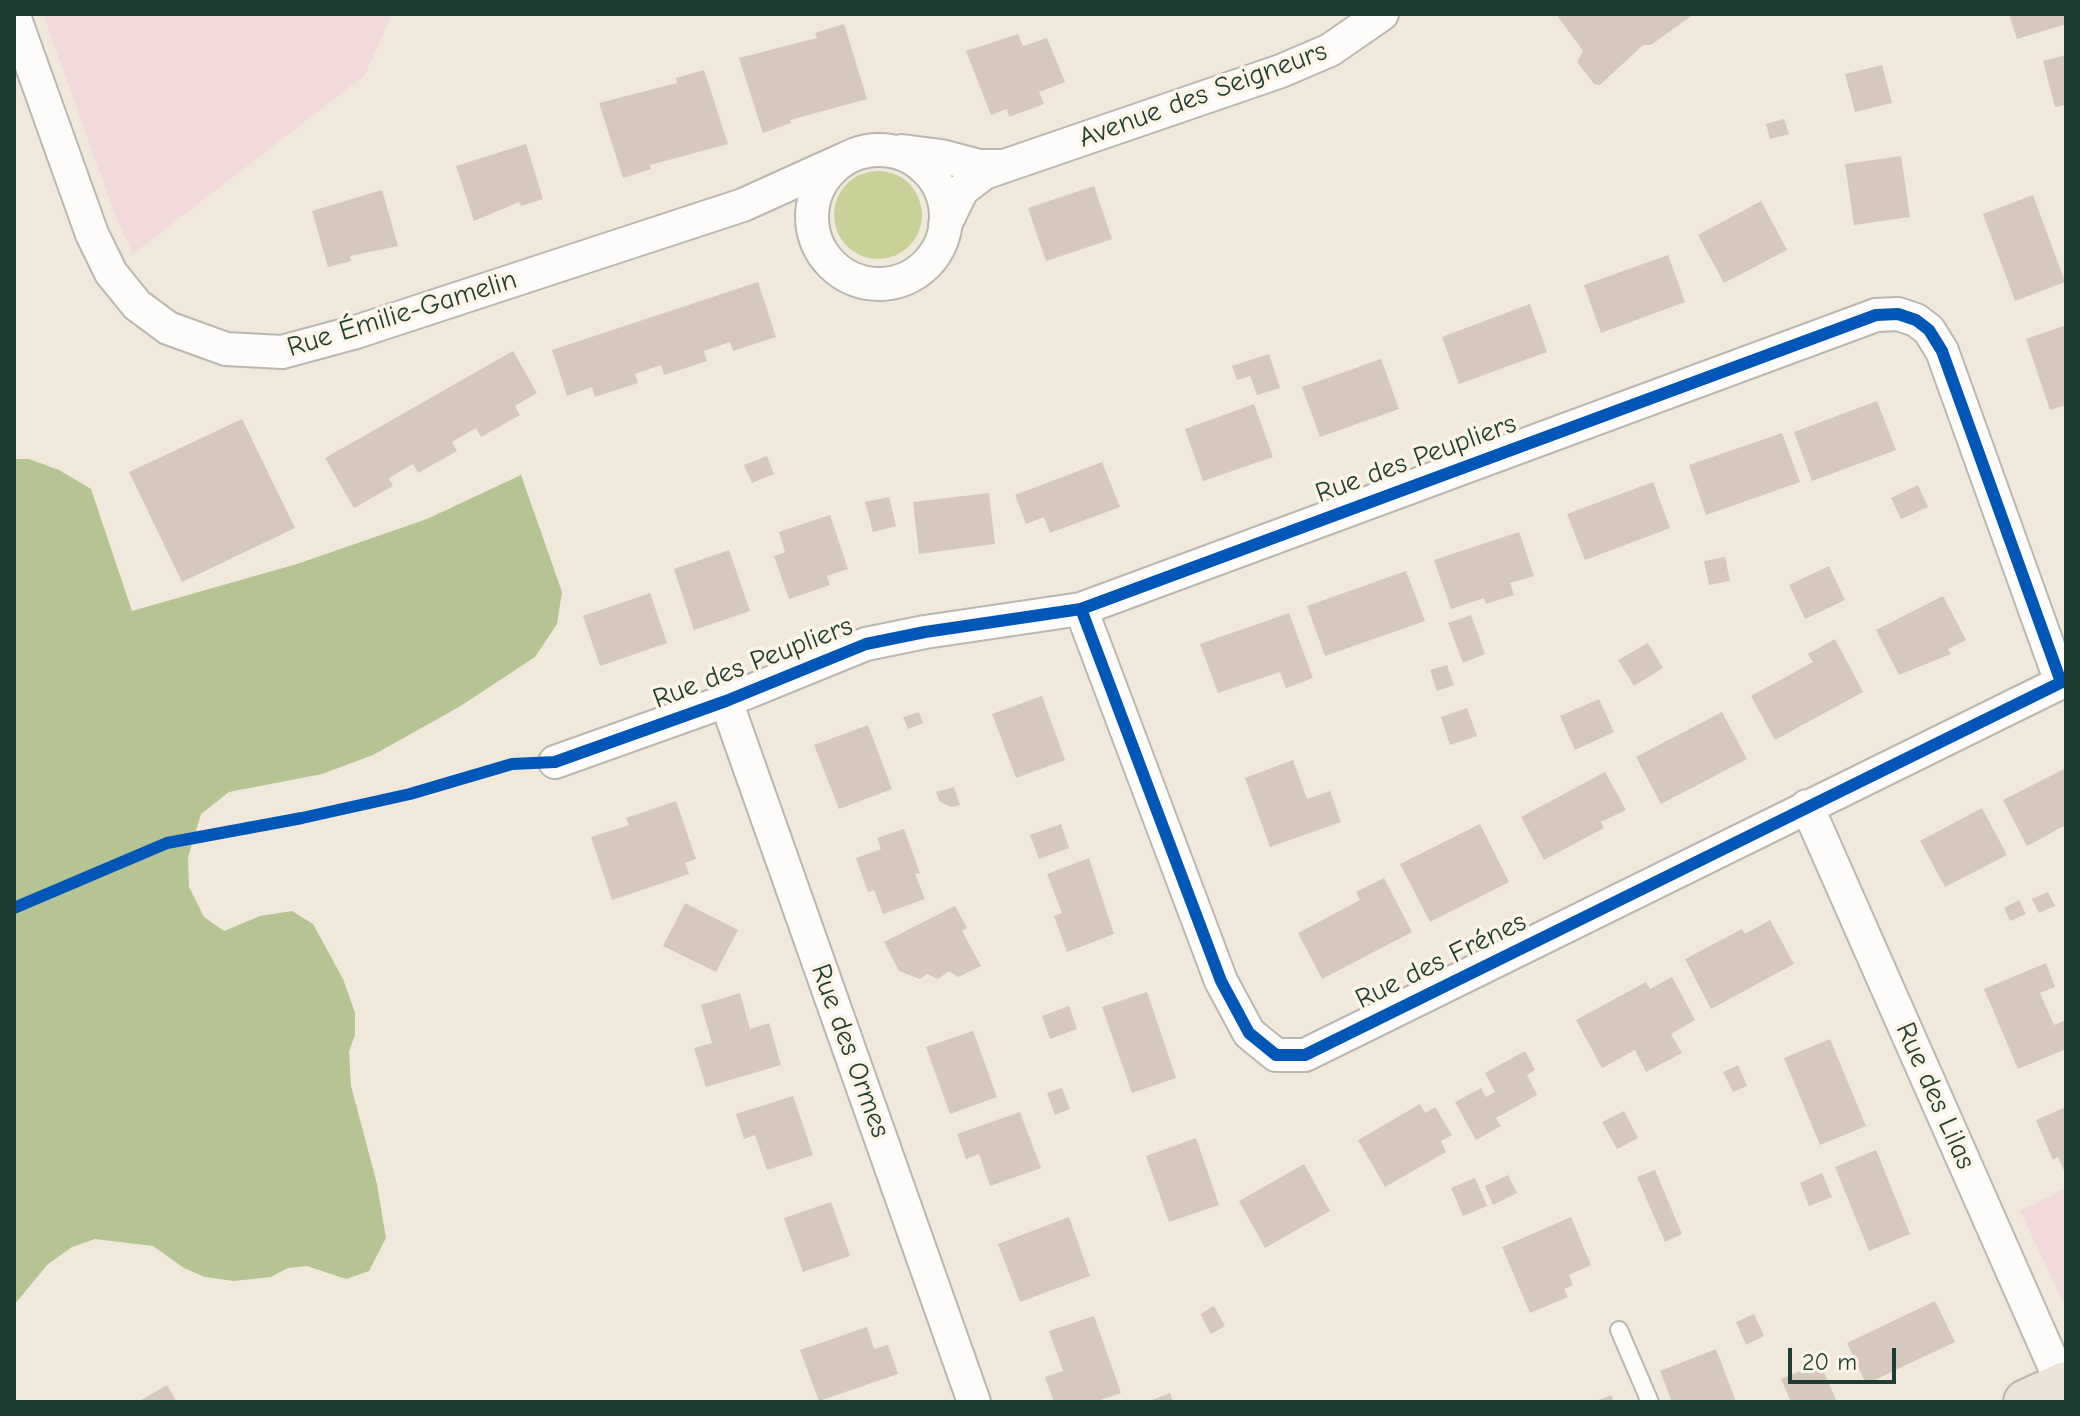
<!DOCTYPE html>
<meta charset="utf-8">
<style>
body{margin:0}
#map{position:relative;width:2080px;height:1416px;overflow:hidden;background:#efe8db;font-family:"Comic Neue",sans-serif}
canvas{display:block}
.frame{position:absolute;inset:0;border:16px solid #1f3d34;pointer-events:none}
.scale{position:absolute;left:1788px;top:1348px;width:108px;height:36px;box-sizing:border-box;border:4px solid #1f3d34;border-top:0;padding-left:10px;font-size:24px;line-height:28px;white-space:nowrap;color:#1f3d34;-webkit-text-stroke:6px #fcf5e5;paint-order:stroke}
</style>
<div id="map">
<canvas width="2080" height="1416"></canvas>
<div class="frame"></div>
<div class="scale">20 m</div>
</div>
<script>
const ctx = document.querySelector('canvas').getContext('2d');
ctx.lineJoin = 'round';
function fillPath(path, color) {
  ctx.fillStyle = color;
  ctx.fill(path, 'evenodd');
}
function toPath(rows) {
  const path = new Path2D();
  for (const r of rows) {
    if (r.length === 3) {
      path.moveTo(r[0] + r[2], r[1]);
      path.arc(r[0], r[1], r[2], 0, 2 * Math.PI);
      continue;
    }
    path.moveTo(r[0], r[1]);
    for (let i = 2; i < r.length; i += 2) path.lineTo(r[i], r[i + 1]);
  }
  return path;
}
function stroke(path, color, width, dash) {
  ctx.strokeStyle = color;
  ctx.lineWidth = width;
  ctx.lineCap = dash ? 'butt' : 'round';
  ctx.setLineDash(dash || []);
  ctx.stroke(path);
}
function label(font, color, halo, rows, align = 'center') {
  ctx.font = font + ' "Comic Neue",sans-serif';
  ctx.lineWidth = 7;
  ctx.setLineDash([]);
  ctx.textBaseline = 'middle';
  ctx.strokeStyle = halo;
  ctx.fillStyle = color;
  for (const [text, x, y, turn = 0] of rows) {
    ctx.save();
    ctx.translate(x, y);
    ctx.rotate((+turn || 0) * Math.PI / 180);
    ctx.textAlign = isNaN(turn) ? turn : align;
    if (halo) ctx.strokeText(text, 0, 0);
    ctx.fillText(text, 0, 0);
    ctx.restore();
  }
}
fillPath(toPath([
 [43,14,392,14,365,75,133,254,116,218],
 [2066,1188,2066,1308,2020,1211]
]), '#f2dada');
fillPath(toPath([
 [878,215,44]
]), '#cad198');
fillPath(toPath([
 [14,459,29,459,59,470,91,489,132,611,297,564,427,519,521,475,562,592,557,624,535,657,459,707,373,755,322,774,229,792,201,814,188,857,189,887,204,917,224,931,260,916,292,911,313,924,343,979,355,1013,355,1035,349,1051,351,1086,377,1184,386,1238,369,1271,346,1279,307,1266,288,1268,271,1277,234,1281,205,1277,184,1268,153,1246,95,1239,72,1247,48,1264,14,1305]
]), '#b6c393');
fillPath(toPath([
 [1556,14,1694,14,1651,45,1643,45,1600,85,1594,84,1577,62,1583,51],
 [2009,14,2066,14,2066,24,2017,39],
 [844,24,867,99,790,120,791,123,763,133,739,58,817,38,815,33],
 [1018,34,1023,46,1047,38,1065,82,1039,92,1044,104,1009,117,1007,109,991,115,966,51],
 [2066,55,2066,105,2055,107,2043,61],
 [1882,65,1892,103,1855,112,1845,74],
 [704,70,728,144,650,165,651,169,623,178,599,103,677,83,676,78],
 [1784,119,1789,134,1770,139,1766,124],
 [526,144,543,199,521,206,519,202,474,221,456,166],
 [1901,156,1910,217,1854,225,1845,164],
 [1094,186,1112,239,1046,261,1028,208],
 [382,190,398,246,350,256,351,261,328,267,312,211],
 [2033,195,2065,282,2015,301,1983,214],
 [1761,201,1787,250,1724,283,1698,235],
 [1668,255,1685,302,1601,333,1584,285],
 [758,282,776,337,733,351,730,342,704,351,707,361,664,375,661,365,635,374,638,383,595,397,592,387,567,396,552,350],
 [1530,304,1547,352,1459,384,1442,337],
 [2066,325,2066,405,2050,410,2026,339],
 [513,351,537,393,515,406,520,415,481,437,476,428,452,442,457,451,418,473,413,464,389,478,393,486,354,508,325,458],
 [1269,354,1280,388,1257,395,1250,376,1237,380,1232,366],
 [1381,359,1399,409,1320,437,1302,387],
 [1877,401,1896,450,1812,481,1794,432],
 [1254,404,1273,457,1203,481,1185,429],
 [242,419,295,528,182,582,129,472],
 [1782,433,1800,482,1706,515,1689,465],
 [767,456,774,474,752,483,744,465],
 [1102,462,1120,507,1050,533,1044,517,1026,524,1015,495],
 [1653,482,1670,528,1585,560,1567,514],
 [1918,485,1928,507,1901,519,1891,498],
 [989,493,995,544,919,554,913,502],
 [889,497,896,526,873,532,865,502],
 [830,515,848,569,827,576,830,585,789,599,774,556,785,552,779,532],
 [1519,532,1534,576,1510,583,1514,595,1486,604,1484,598,1451,609,1434,560],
 [729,550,750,611,694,630,674,569],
 [1725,557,1730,581,1709,585,1704,561],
 [1829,566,1845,600,1805,619,1789,585],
 [1406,571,1425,621,1325,656,1307,606],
 [650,593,667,643,600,666,583,616],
 [1943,596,1966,640,1948,649,1951,654,1899,675,1876,630],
 [1289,613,1313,678,1286,688,1280,672,1218,693,1200,644],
 [1471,615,1485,654,1463,663,1448,623],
 [1835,639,1863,692,1775,740,1751,696,1813,662,1808,654],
 [1648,643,1663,668,1634,686,1618,660],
 [1447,665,1454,685,1437,691,1430,670],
 [1042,696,1065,760,1016,778,992,714],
 [1599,699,1614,732,1575,750,1560,716],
 [1467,708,1477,736,1450,745,1441,717],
 [919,712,923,723,908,729,903,717],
 [1722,712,1747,759,1661,804,1636,757],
 [868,725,892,789,839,809,814,745],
 [1293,760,1307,799,1330,791,1341,822,1270,847,1245,778],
 [2066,768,2066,825,2027,846,2003,800],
 [1605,772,1626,810,1601,822,1604,828,1544,860,1521,817],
 [954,787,960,805,951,807,940,802,936,792],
 [676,801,696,859,685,863,689,874,612,900,591,837,629,825,626,818],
 [1982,808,2007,855,1945,887,1920,841],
 [1061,824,1069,848,1039,859,1030,835],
 [1480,824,1509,882,1430,922,1400,864],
 [904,829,920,873,915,874,925,899,883,914,874,890,868,892,856,858,881,849,877,838],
 [1089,858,1114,934,1067,952,1054,916,1062,913,1047,874],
 [1384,878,1412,932,1322,979,1298,933,1360,900,1356,892],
 [2048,892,2055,906,2039,913,2032,899],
 [2019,900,2026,914,2010,921,2004,908],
 [685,903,738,930,716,972,663,946],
 [955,906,967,928,962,931,981,966,958,977,949,971,938,979,927,974,920,979,899,971,884,942],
 [1770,920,1794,964,1711,1009,1685,959,1742,929,1745,934],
 [2046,963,2055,987,2040,993,2054,1025,2066,1020,2066,1049,2018,1069,1984,989],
 [1672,977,1695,1020,1671,1034,1682,1053,1646,1072,1635,1050,1602,1068,1576,1020,1646,982,1650,989],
 [1147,992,1176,1078,1132,1093,1102,1007],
 [740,993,750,1029,769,1023,781,1065,706,1087,694,1048,712,1043,701,1005],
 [1069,1006,1077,1029,1050,1039,1042,1016],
 [973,1031,997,1097,950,1114,926,1047],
 [1830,1039,1866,1126,1820,1145,1784,1058],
 [1525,1051,1535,1070,1527,1075,1537,1095,1496,1118,1501,1126,1476,1140,1455,1102,1481,1088,1486,1097,1495,1092,1485,1073],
 [1738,1065,1747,1086,1733,1092,1723,1072],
 [1062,1088,1070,1109,1055,1115,1047,1093],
 [793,1096,813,1155,767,1170,755,1135,744,1139,736,1114],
 [1420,1104,1425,1113,1435,1107,1452,1135,1441,1141,1446,1152,1385,1187,1358,1140],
 [2066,1107,2066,1175,2058,1157,2053,1160,2036,1120],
 [1624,1111,1638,1138,1617,1149,1602,1122],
 [1020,1112,1041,1168,990,1186,979,1154,966,1159,957,1134],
 [1196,1138,1219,1205,1169,1222,1146,1156],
 [1876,1150,1910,1234,1869,1251,1835,1167],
 [1304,1164,1330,1211,1265,1248,1239,1201],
 [1655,1170,1682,1234,1665,1242,1637,1177],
 [1822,1173,1832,1197,1809,1206,1800,1183],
 [1508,1175,1517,1193,1493,1205,1485,1186],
 [1475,1178,1487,1206,1463,1216,1451,1188],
 [831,1202,850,1256,803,1272,784,1218],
 [1069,1217,1090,1276,1020,1302,998,1244],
 [1571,1217,1591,1265,1569,1275,1573,1285,1564,1289,1568,1297,1530,1313,1502,1247],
 [1935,1301,1955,1342,1866,1384,1847,1343],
 [1214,1306,1225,1326,1211,1334,1200,1314],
 [1754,1314,1764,1336,1746,1345,1736,1322],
 [1094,1316,1121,1393,1095,1402,1054,1402,1045,1377,1063,1371,1049,1331],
 [867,1327,874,1349,888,1345,898,1374,819,1401,800,1350],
 [1716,1349,1736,1402,1672,1402,1660,1371],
 [1820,1363,1837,1402,1791,1402,1781,1379],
 [167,1385,177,1402,138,1402],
 [1170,1393,1173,1402,1147,1402],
 [1611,1395,1614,1402,1594,1402]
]), '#d7c8be');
const service = toPath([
 [1619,1330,1650,1402]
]);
const minor = toPath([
 [14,16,92,234,111,273,137,305,168,328,226,349,282,352,356,332,743,205,847,158],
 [879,217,67],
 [902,151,941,156,979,166,1002,166],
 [945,225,962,190,984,173,1281,71,1330,50,1382,14],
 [1081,609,1221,981,1249,1033,1276,1055,1305,1055,2066,680],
 [726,701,974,1402],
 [555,762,726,701,866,644,925,632,1081,609,1876,315,1898,314,1916,320,1929,330,1942,351,2061,682],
 [1807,806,2063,1386]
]);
const primary = toPath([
 [2026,1402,2066,1384]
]);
stroke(service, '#b9b7ae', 20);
stroke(minor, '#b9b7ae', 36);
stroke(primary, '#b9b7ae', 48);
stroke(service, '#fdfcfa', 16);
stroke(minor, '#fdfcfa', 32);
stroke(primary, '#ece3d8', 44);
stroke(toPath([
 [1081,609,1221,981,1249,1033,1276,1055,1305,1055,2066,680],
 [14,908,167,843,302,818,410,794,512,764,555,762,726,701,866,644,925,632,1081,609,1876,315,1898,314,1916,320,1929,330,1942,351,2061,682]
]), '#0057b8', 12);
label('28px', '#1f3d34', '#fcf5e5', [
 ["Avenue des Seigneurs",1203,95,-20],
 ["Rue Émilie-Gamelin",402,314,-17],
 ["Rue des Peupliers",1416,459,-20],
 ["Rue des Peupliers",753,663,-21],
 ["Rue des Frénes",1441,961,-26],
 ["Rue des Ormes",850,1051,70],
 ["Rue des Lilas",1935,1096,66]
]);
</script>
